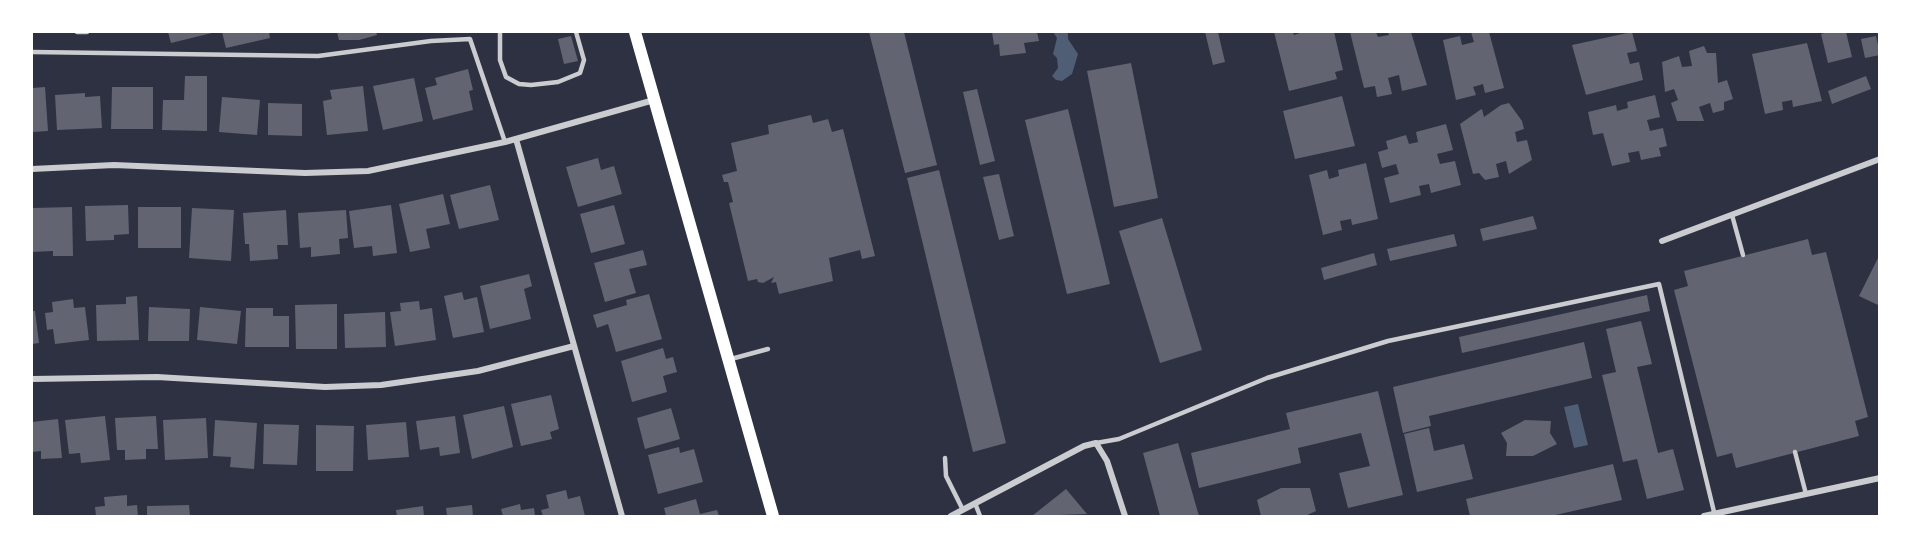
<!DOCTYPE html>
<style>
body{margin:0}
#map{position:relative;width:1911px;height:548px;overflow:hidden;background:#2d3142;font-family:"Public Sans",sans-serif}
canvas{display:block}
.frame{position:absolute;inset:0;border:33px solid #fff;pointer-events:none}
</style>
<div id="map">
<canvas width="1911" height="548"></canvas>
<div class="frame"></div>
</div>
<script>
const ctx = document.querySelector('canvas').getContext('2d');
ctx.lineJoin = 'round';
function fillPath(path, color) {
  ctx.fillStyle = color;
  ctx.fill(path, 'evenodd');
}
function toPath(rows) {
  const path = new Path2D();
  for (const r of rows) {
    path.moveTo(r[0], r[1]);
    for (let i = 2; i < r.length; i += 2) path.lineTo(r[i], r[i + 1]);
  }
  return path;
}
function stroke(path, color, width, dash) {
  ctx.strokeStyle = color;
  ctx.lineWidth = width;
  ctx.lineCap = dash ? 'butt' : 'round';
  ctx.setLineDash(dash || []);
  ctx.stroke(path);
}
fillPath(toPath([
 [1053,32,1068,32,1068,39,1078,54,1072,74,1062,81,1056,80,1052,76,1058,68,1057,58,1053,54,1057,38],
 [1578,404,1588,445,1574,448,1564,407]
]), '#4f5d75');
fillPath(toPath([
 [168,32,216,32,171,43],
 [222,32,269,32,270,38,226,48],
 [337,32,376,32,377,35,359,40,339,40],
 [869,32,904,32,937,165,905,173],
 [992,32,1037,32,1039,41,1024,43,1026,53,1000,56,999,44,994,45],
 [1205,32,1218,32,1225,62,1213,65],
 [1274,32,1293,32,1294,35,1303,32,1334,32,1343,70,1335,72,1337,79,1289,91],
 [1350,32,1376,32,1378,37,1389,35,1388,32,1411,32,1427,85,1402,91,1399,75,1388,78,1392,94,1377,97,1375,86,1364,88],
 [1471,32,1489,32,1504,88,1485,93,1483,84,1473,87,1476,95,1456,100,1443,40,1460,36,1462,45,1474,42],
 [1632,32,1637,51,1627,53,1630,64,1639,62,1643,80,1586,95,1572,45],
 [1828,32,1846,32,1852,57,1828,63,1821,34],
 [571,36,578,61,564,64,558,39],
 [1876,36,1880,55,1865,58,1861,39],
 [1807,43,1822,101,1793,107,1792,100,1782,102,1783,110,1765,114,1752,54],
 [1704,46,1707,53,1716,53,1718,83,1727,80,1733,99,1724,102,1724,110,1713,113,1710,103,1699,107,1704,121,1677,121,1671,103,1678,100,1674,89,1665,92,1662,62,1679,56,1682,67,1692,66,1689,51],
 [1131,63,1158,198,1114,207,1087,71],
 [468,69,473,90,469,91,473,110,433,120,425,88,437,85,435,78],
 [185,76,207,76,207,131,162,130,163,100,184,100],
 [1866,76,1871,89,1832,104,1828,91],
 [414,78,423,121,383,130,373,86],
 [363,86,368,131,327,135,323,101,332,99,330,90],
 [45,87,48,131,32,132,32,88],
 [112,87,153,87,153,129,111,129],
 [977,89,995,161,980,165,963,92],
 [85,93,85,97,100,96,102,128,57,130,55,95],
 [1655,95,1660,117,1647,120,1650,131,1663,128,1667,146,1659,148,1661,156,1641,160,1639,151,1628,153,1630,162,1612,166,1603,133,1593,135,1588,112,1616,105,1617,111,1628,108,1627,102],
 [1342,96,1355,146,1295,159,1283,111],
 [222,97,260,100,257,135,219,132],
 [268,103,302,104,302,136,268,135],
 [1509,103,1522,121,1524,129,1515,132,1517,142,1527,140,1532,160,1509,174,1506,161,1496,164,1499,177,1485,180,1479,173,1473,174,1460,124,1480,110,1482,109,1484,117,1501,105],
 [1068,109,1110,284,1067,294,1025,120],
 [811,115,813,123,828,119,832,132,843,129,875,256,862,259,860,250,829,258,833,281,779,294,776,282,771,283,774,277,763,283,758,282,757,279,748,281,729,203,733,202,728,182,724,182,722,175,737,171,731,143,769,134,768,125],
 [1446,124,1453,150,1437,154,1440,164,1455,161,1461,185,1431,193,1429,184,1419,186,1421,195,1390,203,1384,178,1399,174,1396,164,1382,168,1378,152,1388,149,1386,141,1406,135,1409,144,1418,142,1416,132],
 [598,158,601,170,614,166,622,194,578,207,566,167],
 [1366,163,1378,219,1352,225,1351,219,1340,221,1342,230,1323,235,1309,175,1327,170,1329,179,1339,176,1338,170],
 [939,170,1006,443,973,452,907,178],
 [999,174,1014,236,999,240,983,177],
 [490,185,499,220,459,229,450,195],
 [443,194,450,224,426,229,430,248,410,252,399,204],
 [128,205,129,234,114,235,114,240,86,241,85,206],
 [391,205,397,253,373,256,372,246,354,248,349,211],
 [614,205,625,244,591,253,580,214],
 [72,207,73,256,53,256,53,251,32,252,32,208],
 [138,207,181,207,181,248,138,248],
 [192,208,234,210,231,261,189,258],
 [286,210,288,245,277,245,278,259,250,261,249,244,245,244,243,213],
 [346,210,348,238,339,239,340,254,311,257,311,247,300,248,298,213],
 [1533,216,1537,229,1483,241,1480,229],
 [1162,218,1202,350,1160,363,1119,231],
 [1454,234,1457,246,1390,261,1387,249],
 [1808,239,1812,255,1826,252,1868,417,1855,421,1859,436,1736,468,1732,453,1717,457,1674,290,1688,286,1684,271],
 [643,250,647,265,629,269,636,293,605,302,594,263],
 [1374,253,1377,265,1324,280,1321,268],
 [1880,254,1880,306,1859,296],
 [529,274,532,286,524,289,531,319,490,329,480,286],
 [462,292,464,300,477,297,484,332,453,338,444,296],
 [649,294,662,339,616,352,608,324,597,328,593,315,627,305,626,300],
 [1647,295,1650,311,1462,353,1459,337],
 [137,296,139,340,97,341,96,305,126,304,126,297],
 [73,299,74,308,85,307,89,340,55,344,53,329,47,330,45,313,53,312,52,302],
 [419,301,420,310,432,308,436,340,395,346,390,312,401,311,400,303],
 [337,304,337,349,296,349,295,305],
 [149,307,190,309,189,341,148,341],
 [200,307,241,311,237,344,197,340],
 [246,308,273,308,273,316,289,316,289,347,245,347],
 [32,311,35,311,39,343,32,344],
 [385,312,386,347,345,348,344,314],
 [1641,321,1652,364,1637,367,1658,453,1673,449,1684,490,1647,499,1637,459,1623,462,1602,375,1616,372,1606,329],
 [1584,342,1592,378,1429,416,1431,426,1403,433,1393,387],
 [663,348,666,359,673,357,677,372,663,376,667,392,632,402,621,361],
 [1378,391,1403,495,1348,508,1339,473,1370,466,1361,433,1298,448,1301,463,1199,488,1191,453,1290,429,1286,413],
 [551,395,559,429,550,432,552,439,521,446,511,404],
 [504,406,513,447,472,459,463,415],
 [671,408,680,439,645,449,637,418],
 [105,416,110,460,81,463,80,453,69,454,65,420],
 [156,416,158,449,146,449,146,459,125,460,125,450,117,450,115,418],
 [455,416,460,453,440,456,439,447,420,450,416,421],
 [206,418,208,458,165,460,163,420],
 [58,419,62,458,41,459,41,451,32,452,32,422],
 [215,420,257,423,254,469,230,467,231,457,213,456],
 [1525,420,1551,421,1550,433,1557,444,1533,456,1506,456,1507,443,1501,433],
 [406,422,409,457,368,460,366,425],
 [264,424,299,425,297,465,263,464],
 [316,425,354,426,353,471,316,471],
 [1429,428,1434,451,1464,444,1473,479,1417,492,1404,434],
 [1178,443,1199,516,1160,516,1143,453],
 [679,447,680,453,694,449,703,482,658,494,648,455],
 [1613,464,1622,500,1551,516,1470,516,1466,499],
 [1281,488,1310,488,1316,511,1305,516,1261,516,1257,500],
 [1066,489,1087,514,1032,516],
 [566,490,568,499,580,496,585,516,543,516,541,510,549,508,546,495],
 [127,495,127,506,137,505,138,516,96,516,95,507,105,506,104,497],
 [696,499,700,514,717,510,719,516,666,516,664,508],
 [520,504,521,510,534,508,535,516,503,516,501,509],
 [189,505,190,516,147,516,147,506],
 [472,505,473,516,447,516,446,508],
 [423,506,424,516,397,516,396,510]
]), '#626471');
stroke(toPath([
 [77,32,87,32],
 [500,32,500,60,506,77,519,84,531,85,558,82,580,73,584,60,576,32],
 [32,52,318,56,431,41,470,39,505,142],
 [1732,215,1743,255],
 [731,359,768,349],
 [1096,443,1119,439,1267,378,1388,341,1659,284,1715,516],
 [1795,452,1806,494],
 [945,458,946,476,963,510],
 [975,503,980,516]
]), '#caccd0', 4.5);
stroke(toPath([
 [516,139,622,516],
 [32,169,114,165,305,173,368,171,505,142,654,100],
 [1662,241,1880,159],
 [32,379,157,377,325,387,381,385,478,371,574,346],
 [951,516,1084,446,1096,443,1107,461,1125,516],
 [1704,516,1880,478]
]), '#caccd0', 6);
stroke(toPath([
 [635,32,773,516]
]), '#fff', 12);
</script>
